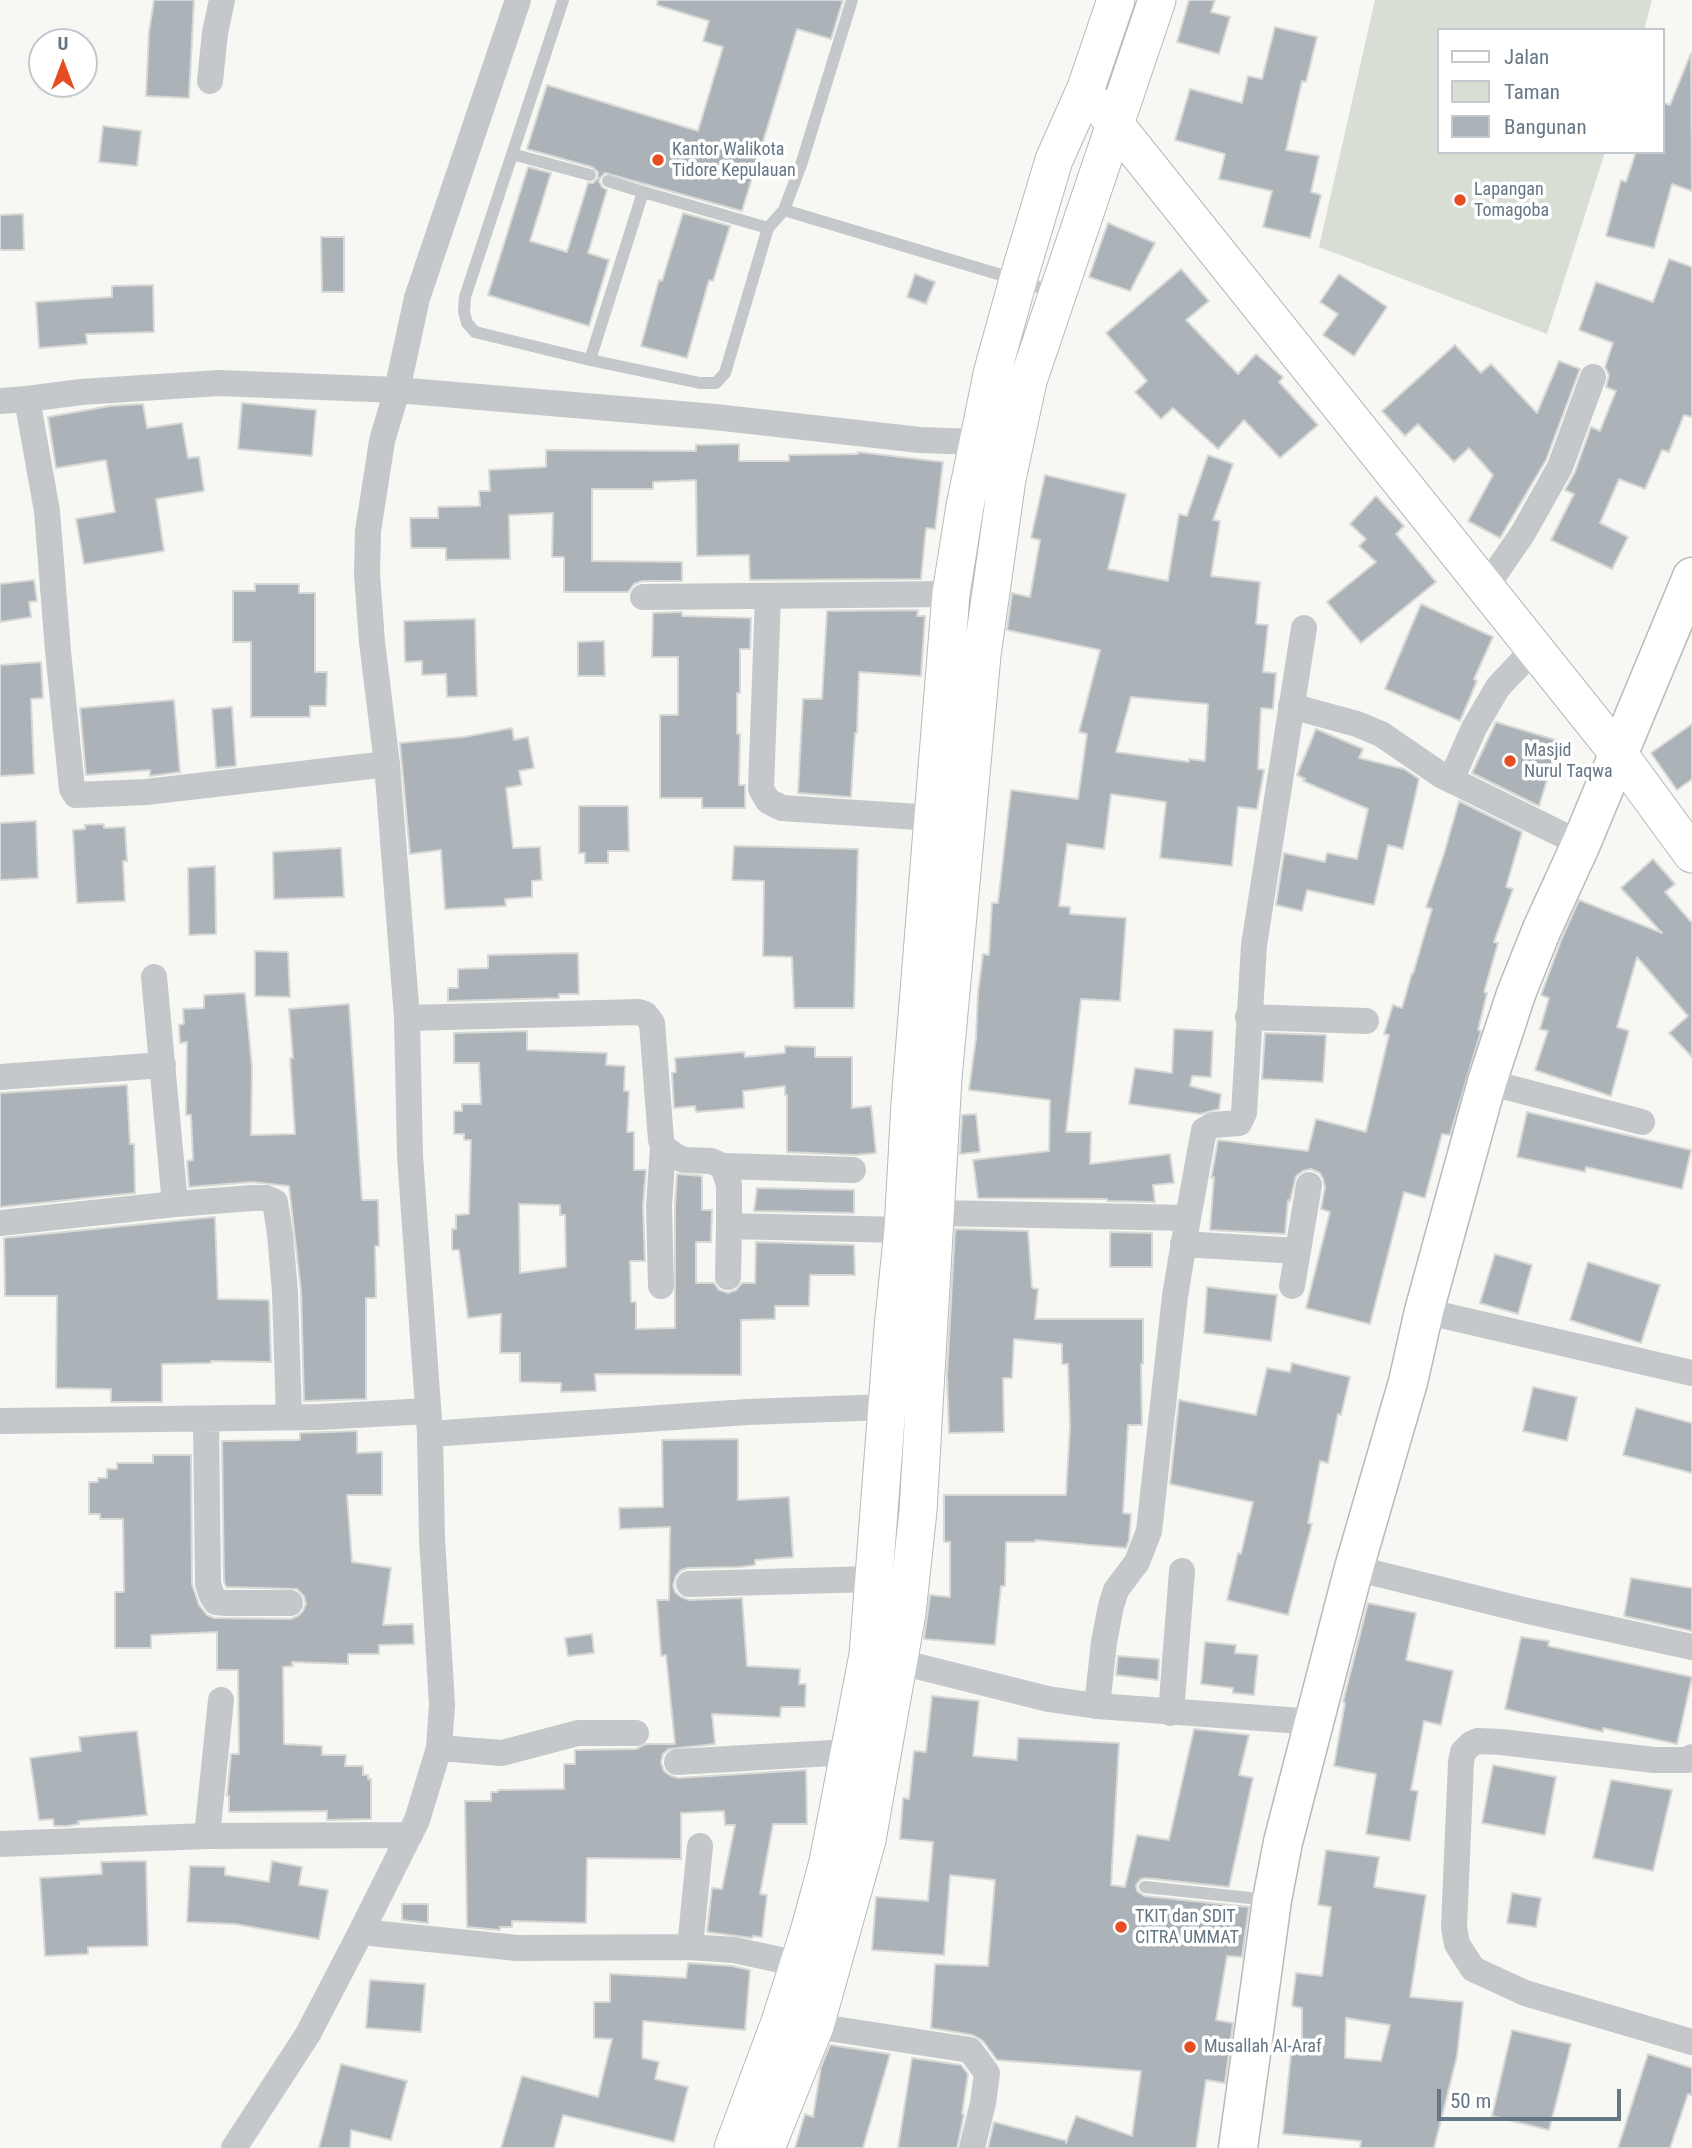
<!DOCTYPE html>
<style>
body{margin:0}
#map{position:relative;width:1692px;height:2148px;overflow:hidden;background:#f7f7f3;font-family:"Roboto Condensed",sans-serif}
canvas{display:block}
.legend{position:absolute;left:1437px;top:28px;width:228px;height:126px;box-sizing:border-box;background:#fff;border:2px solid #c1c9ce;margin:0;padding:9px 12px;list-style:none;font-size:21px;color:#657785}
.legend li{display:flex;align-items:center;gap:14px;height:35px}
.legend b{width:35px;border:2px solid #c1c9ce}
.north{position:absolute;left:28px;top:28px;width:70px;height:70px;box-sizing:border-box;background:#fff;border:2px solid #c1c9ce;border-radius:50%;rotate:0deg;font-size:19px;font-weight:700;line-height:28px;text-align:center;color:#657785}
.north::after{content:'';display:block;margin:auto;width:24px;height:32px;background:#e64d23;clip-path:polygon(50% 0,100% 100%,50% 72%,0 100%)}
.scale{position:absolute;left:1437px;top:2089px;width:184px;height:32px;box-sizing:border-box;border:4px solid #657785;border-top:0;padding-left:9px;font-size:21px;line-height:24px;white-space:nowrap;color:#657785;-webkit-text-stroke:5px #fff;paint-order:stroke}
</style>
<div id="map">
<canvas width="1692" height="2148"></canvas>
<ul class="legend">
<li><b style="height:9px;background:#fff"></b>Jalan</li>
<li><b style="height:19px;background:#d8ded4"></b>Taman</li>
<li><b style="height:19px;background:#abb3b9"></b>Bangunan</li>
</ul>
<div class="north">U</div>
<div class="scale">50 m</div>
</div>
<script>
const ctx = document.querySelector('canvas').getContext('2d');
ctx.lineJoin = 'round';
function fillPath(path, color) {
  ctx.fillStyle = color;
  ctx.fill(path, 'evenodd');
}
function toPath(rows) {
  const path = new Path2D();
  for (const r of rows) {
    path.moveTo(r[0], r[1]);
    for (let i = 2; i < r.length; i += 2) path.lineTo(r[i], r[i + 1]);
  }
  return path;
}
function stroke(path, color, width, dash) {
  ctx.strokeStyle = color;
  ctx.lineWidth = width;
  ctx.lineCap = dash ? 'butt' : 'round';
  ctx.setLineDash(dash || []);
  ctx.stroke(path);
}
function label(font, color, halo, rows, align = 'center') {
  ctx.font = font + ' "Roboto Condensed",sans-serif';
  ctx.lineWidth = 7;
  ctx.setLineDash([]);
  ctx.textBaseline = 'middle';
  ctx.strokeStyle = halo;
  ctx.fillStyle = color;
  for (const [text, x, y, turn = 0] of rows) {
    ctx.save();
    ctx.translate(x, y);
    ctx.rotate((+turn || 0) * Math.PI / 180);
    ctx.textAlign = isNaN(turn) ? turn : align;
    if (halo) ctx.strokeText(text, 0, 0);
    ctx.fillText(text, 0, 0);
    ctx.restore();
  }
}
fillPath(toPath([
 [1375,0,1652,0,1644,30,1438,30,1438,152,1605,152,1547,334,1319,247]
]), '#d8ded4');
const building = toPath([
 [154,0,194,0,189,98,146,96,149,32,154,0],
 [658,0,843,0,831,39,797,29,742,211,605,173,600,178,599,182,602,187,607,190,588,253,609,260,589,326,488,295,528,167,551,173,530,241,567,252,588,183,593,183,598,178,598,172,592,167,527,149,547,85,698,131,723,47,703,41,709,21,657,5,658,0],
 [1189,0,1215,0,1211,12,1230,17,1219,54,1177,42,1189,0],
 [1275,27,1317,37,1306,82,1302,81,1286,150,1319,156,1311,192,1321,195,1310,238,1263,227,1272,191,1219,179,1225,154,1175,140,1190,89,1242,103,1248,76,1262,79,1275,27],
 [1691,53,1692,191,1672,184,1654,248,1606,236,1621,180,1626,182,1636,152,1662,152,1662,102,1670,105,1691,53],
 [103,126,141,131,137,166,99,162,103,126],
 [683,213,730,226,713,281,709,280,687,358,641,346,659,280,662,281,683,213],
 [23,214,24,250,0,250,0,215,23,214],
 [1108,223,1155,243,1130,291,1089,277,1108,223],
 [321,237,344,237,344,292,322,292,321,237],
 [1669,259,1692,267,1692,417,1684,415,1669,452,1662,450,1645,489,1619,479,1600,523,1628,537,1612,569,1551,540,1574,494,1565,490,1575,472,1591,427,1600,431,1616,391,1606,387,1609,375,1605,367,1613,343,1579,330,1596,282,1653,302,1669,259],
 [1181,269,1209,301,1186,320,1238,374,1256,354,1283,377,1279,382,1318,425,1280,458,1244,420,1218,449,1173,408,1161,419,1135,392,1147,381,1106,333,1181,269],
 [915,274,935,282,926,304,907,297,915,274],
 [1339,274,1387,307,1354,356,1323,335,1338,314,1320,302,1339,274],
 [153,285,154,332,86,334,87,344,39,348,36,302,112,297,112,286,153,285],
 [1455,345,1481,373,1491,364,1537,413,1559,361,1580,369,1546,460,1500,538,1468,521,1493,475,1469,448,1454,462,1418,424,1405,436,1382,411,1455,345],
 [242,403,316,410,312,456,238,449,242,403],
 [143,404,147,428,182,423,188,458,199,457,204,491,156,499,164,551,84,564,76,519,115,512,106,460,56,468,48,417,110,406,143,404],
 [739,444,739,461,789,461,789,455,858,454,858,452,943,462,935,529,926,528,921,579,750,580,749,555,697,556,696,480,653,482,653,489,592,489,592,561,682,562,682,581,642,581,634,584,628,592,564,592,564,557,552,557,553,513,509,515,510,559,446,560,446,548,411,548,410,518,438,518,438,507,480,506,479,491,490,491,489,470,546,467,546,450,696,451,696,445,739,444],
 [1208,455,1233,464,1213,520,1220,521,1211,576,1260,582,1256,624,1268,625,1263,672,1276,673,1273,709,1261,708,1258,769,1264,770,1257,809,1238,807,1232,866,1160,858,1166,802,1111,794,1104,849,1067,844,1059,906,1070,907,1070,914,1126,918,1120,1001,1081,999,1066,1132,1091,1132,1090,1164,1170,1154,1174,1183,1153,1185,1155,1202,1108,1201,1107,1199,978,1198,973,1160,1049,1151,1050,1100,969,1090,976,1038,978,993,983,954,989,955,992,903,998,903,1011,790,1078,799,1087,734,1079,732,1100,650,1007,630,1012,593,1030,597,1040,540,1031,538,1045,475,1126,494,1108,569,1168,581,1179,514,1187,516,1208,455],
 [1131,697,1208,704,1205,761,1189,759,1189,762,1116,752,1131,697],
 [1376,496,1404,526,1396,534,1436,582,1361,643,1327,602,1376,562,1359,546,1366,539,1350,524,1376,496],
 [34,580,37,601,29,602,31,617,0,622,0,584,34,580],
 [255,584,299,584,299,593,315,593,315,672,327,672,326,706,310,706,310,717,251,717,251,642,233,642,233,591,255,591,255,584],
 [1421,604,1493,637,1474,679,1477,681,1460,721,1385,689,1421,604],
 [918,610,917,616,925,616,921,676,859,672,857,733,855,733,851,797,798,793,803,699,822,699,827,611,918,610],
 [682,612,682,616,751,618,750,649,740,649,740,693,737,693,737,734,740,734,739,785,745,785,745,808,702,808,702,798,660,798,660,715,678,715,678,657,652,657,653,613,682,612],
 [475,619,477,696,447,697,446,674,422,675,422,661,405,662,404,621,475,619],
 [604,641,605,676,578,676,578,642,604,641],
 [41,662,43,698,31,699,34,774,0,776,0,665,41,662],
 [174,700,180,772,150,776,150,770,86,775,80,708,174,700],
 [232,707,236,766,216,768,212,709,232,707],
 [1496,722,1559,741,1539,806,1472,773,1496,722],
 [1692,724,1692,779,1677,790,1651,753,1692,724],
 [512,728,514,740,528,737,534,768,519,771,522,785,506,788,513,848,540,847,542,880,532,881,532,897,505,899,506,906,445,909,441,850,410,854,400,743,464,737,512,728],
 [1316,729,1363,749,1359,758,1404,769,1419,779,1403,849,1388,845,1374,905,1307,890,1302,911,1276,905,1284,853,1325,862,1327,853,1357,859,1368,809,1303,781,1305,779,1297,775,1316,729],
 [1459,801,1522,832,1506,887,1513,889,1494,942,1498,943,1484,992,1487,993,1478,1030,1481,1031,1450,1135,1442,1134,1425,1198,1404,1192,1370,1324,1306,1308,1330,1212,1321,1209,1325,1187,1323,1179,1320,1173,1311,1169,1303,1171,1296,1176,1290,1201,1288,1200,1285,1234,1210,1230,1214,1177,1211,1178,1212,1174,1218,1140,1308,1151,1316,1119,1366,1132,1389,1035,1384,1034,1393,1005,1402,1008,1412,973,1413,974,1432,909,1426,907,1444,854,1459,801],
 [579,806,628,806,629,851,608,851,608,863,585,863,585,853,579,853,579,806],
 [36,821,38,878,0,880,0,823,36,821],
 [104,824,104,828,125,827,127,861,123,861,125,901,77,903,73,830,85,829,85,825,104,824],
 [734,846,858,849,854,1008,794,1008,792,957,763,956,764,881,732,880,734,846],
 [341,848,344,897,274,899,273,852,341,848],
 [1653,859,1675,884,1665,892,1692,923,1692,1057,1669,1033,1688,1016,1637,957,1617,1027,1629,1031,1611,1096,1535,1070,1548,1031,1540,1029,1549,998,1541,995,1562,938,1579,900,1662,933,1621,888,1653,859],
 [215,866,216,934,189,935,188,868,215,866],
 [255,951,288,952,290,997,255,996,255,951],
 [578,953,579,994,559,994,559,998,448,1001,448,988,458,988,458,969,488,968,488,955,578,953],
 [245,993,252,1068,251,1135,295,1134,290,1058,293,1058,289,1009,349,1004,362,1200,378,1200,379,1246,375,1246,376,1298,366,1298,366,1399,304,1401,301,1291,289,1186,252,1182,189,1187,187,1161,193,1160,191,1115,186,1115,187,1042,180,1043,179,1025,184,1024,183,1009,204,1008,204,995,245,993],
 [1174,1029,1213,1031,1211,1077,1192,1076,1190,1086,1221,1094,1219,1109,1200,1114,1129,1104,1135,1068,1172,1073,1174,1029],
 [527,1031,527,1050,607,1053,606,1065,625,1066,624,1091,629,1091,627,1132,634,1132,634,1170,646,1170,643,1206,645,1261,630,1261,631,1302,636,1302,636,1329,675,1328,675,1206,677,1174,702,1176,702,1210,712,1210,711,1242,696,1242,696,1283,714,1283,719,1290,728,1293,736,1290,742,1283,755,1283,756,1242,854,1245,855,1275,810,1275,809,1306,775,1306,775,1319,741,1320,741,1375,595,1374,596,1391,561,1392,561,1383,520,1382,520,1353,500,1353,501,1314,468,1318,459,1250,452,1250,452,1229,456,1229,456,1215,469,1214,471,1140,464,1140,464,1134,454,1134,454,1111,462,1111,462,1104,481,1104,479,1063,454,1063,454,1033,527,1031],
 [519,1204,560,1205,560,1215,565,1215,566,1267,520,1273,519,1204],
 [1265,1033,1326,1035,1323,1082,1262,1079,1265,1033],
 [785,1046,815,1047,815,1057,852,1057,852,1108,871,1106,876,1153,855,1155,787,1152,787,1095,785,1095,785,1086,743,1091,744,1108,696,1112,695,1106,674,1108,672,1073,676,1072,675,1058,744,1052,745,1057,785,1053,785,1046],
 [127,1085,130,1144,134,1144,135,1193,0,1207,0,1093,127,1085],
 [1527,1112,1691,1150,1682,1189,1586,1167,1585,1172,1517,1157,1527,1112],
 [976,1114,980,1152,960,1154,962,1115,976,1114],
 [757,1188,854,1190,854,1213,754,1211,757,1188],
 [215,1217,218,1299,269,1300,271,1362,211,1361,211,1363,162,1364,162,1402,111,1402,111,1389,56,1388,57,1296,5,1296,4,1238,215,1217],
 [955,1229,1028,1231,1032,1288,1038,1289,1035,1319,1143,1319,1143,1364,1141,1364,1142,1425,1128,1425,1123,1513,1131,1514,1129,1540,1126,1548,1035,1540,1035,1542,1006,1542,1005,1586,1001,1586,995,1645,924,1639,930,1595,950,1597,950,1542,944,1542,944,1495,1066,1495,1070,1426,1068,1364,1062,1364,1062,1344,1014,1339,1012,1378,1003,1378,1004,1432,949,1433,947,1375,955,1229],
 [1110,1232,1152,1233,1152,1267,1110,1267,1110,1232],
 [1495,1254,1532,1265,1518,1314,1480,1303,1495,1254],
 [1588,1262,1660,1285,1641,1343,1570,1320,1588,1262],
 [1207,1287,1277,1295,1271,1341,1204,1333,1207,1287],
 [1292,1363,1350,1377,1341,1415,1338,1414,1328,1463,1320,1461,1308,1523,1312,1524,1288,1615,1227,1600,1238,1553,1241,1554,1253,1502,1170,1484,1179,1400,1256,1415,1267,1368,1290,1372,1292,1363],
 [1533,1387,1577,1397,1567,1441,1523,1431,1533,1387],
 [1636,1408,1692,1423,1692,1473,1623,1455,1636,1408],
 [357,1431,357,1453,382,1452,382,1495,347,1495,352,1562,391,1568,383,1625,413,1624,414,1644,379,1645,379,1654,348,1654,348,1664,292,1662,293,1666,283,1667,284,1744,322,1746,322,1755,346,1755,345,1766,363,1766,363,1775,368,1775,368,1779,371,1779,371,1819,327,1820,327,1811,229,1812,229,1796,227,1796,231,1754,239,1754,238,1670,217,1670,217,1632,151,1635,151,1648,115,1648,115,1592,124,1592,123,1519,100,1519,100,1514,89,1514,89,1482,98,1482,98,1478,107,1478,107,1469,117,1469,117,1463,153,1463,153,1455,191,1455,192,1584,199,1605,207,1615,214,1618,291,1619,298,1616,303,1611,306,1604,304,1596,297,1589,226,1587,224,1581,222,1441,300,1440,300,1433,357,1431],
 [738,1439,738,1500,789,1497,793,1557,755,1560,755,1565,740,1567,688,1568,681,1570,676,1576,673,1585,675,1592,681,1597,689,1600,742,1598,747,1666,800,1669,799,1684,806,1684,805,1707,781,1707,780,1717,712,1714,715,1744,669,1749,663,1754,661,1762,664,1771,671,1776,678,1778,806,1770,807,1824,773,1824,760,1894,767,1895,762,1937,753,1936,752,1938,707,1932,712,1888,722,1889,735,1825,725,1825,724,1811,681,1813,681,1859,587,1858,586,1923,512,1921,512,1927,500,1927,500,1930,467,1927,465,1801,491,1801,491,1792,498,1792,498,1790,564,1789,564,1764,575,1764,575,1750,636,1749,646,1744,675,1744,666,1655,661,1656,657,1600,669,1600,670,1527,620,1529,619,1508,663,1507,662,1440,738,1439],
 [1631,1578,1692,1588,1692,1631,1624,1616,1631,1578],
 [1368,1603,1416,1613,1406,1660,1453,1671,1441,1725,1424,1721,1411,1790,1418,1791,1410,1841,1366,1834,1376,1774,1334,1766,1345,1703,1343,1702,1368,1603],
 [592,1634,594,1653,568,1656,565,1638,592,1634],
 [1521,1637,1549,1641,1548,1646,1692,1677,1677,1744,1603,1728,1603,1732,1505,1709,1521,1637],
 [1205,1642,1236,1645,1235,1653,1258,1655,1254,1695,1233,1693,1233,1688,1201,1684,1205,1642],
 [1118,1656,1159,1659,1158,1680,1116,1675,1118,1656],
 [932,1696,979,1701,973,1756,1017,1760,1018,1738,1119,1743,1111,1885,1125,1887,1137,1835,1169,1840,1194,1729,1249,1735,1239,1775,1253,1778,1229,1887,1146,1878,1141,1879,1136,1885,1137,1891,1144,1896,1249,1907,1242,1957,1227,1956,1216,2020,1233,2023,1225,2083,1206,2080,1196,2148,988,2148,994,2122,1067,2141,1066,2143,1076,2116,1132,2136,1141,2071,997,2060,983,2041,973,2035,931,2028,935,1964,988,1966,995,1880,950,1875,944,1955,872,1950,876,1897,928,1901,933,1842,900,1839,903,1798,909,1799,914,1751,926,1752,932,1696],
 [137,1731,147,1815,78,1821,79,1824,67,1826,54,1826,53,1819,39,1820,30,1758,81,1751,79,1737,137,1731],
 [1493,1765,1556,1777,1545,1835,1482,1823,1493,1765],
 [1611,1780,1672,1790,1653,1871,1593,1858,1611,1780],
 [1326,1850,1379,1857,1374,1887,1426,1895,1410,1997,1463,2002,1457,2056,1434,2148,1360,2148,1361,2141,1283,2134,1291,2053,1302,2054,1302,2008,1292,2006,1296,1973,1322,1976,1331,1907,1318,1905,1326,1850],
 [1346,2018,1390,2025,1381,2061,1345,2058,1346,2018],
 [146,1861,148,1946,88,1947,88,1954,45,1956,40,1878,102,1874,101,1862,146,1861],
 [272,1861,302,1867,299,1885,328,1890,319,1939,235,1924,187,1922,190,1866,225,1867,225,1875,269,1882,272,1861],
 [1512,1893,1541,1898,1536,1927,1507,1923,1512,1893],
 [402,1904,428,1904,428,1923,402,1920,402,1904],
 [688,1963,732,1966,750,1970,745,2030,643,2021,642,2058,659,2062,655,2079,688,2087,674,2142,563,2115,554,2148,501,2148,522,2076,598,2097,612,2039,594,2038,594,2002,610,2002,610,1974,686,1978,688,1963],
 [370,1980,425,1984,421,2032,366,2028,370,1980],
 [1512,2030,1571,2044,1549,2130,1492,2116,1512,2030],
 [830,2045,890,2054,863,2148,795,2148,805,2114,813,2117,821,2067,830,2045],
 [1648,2054,1692,2068,1692,2095,1688,2094,1670,2148,1618,2148,1648,2054],
 [912,2058,961,2065,968,2074,962,2114,964,2114,957,2148,898,2148,912,2058],
 [341,2064,407,2081,391,2140,351,2130,350,2148,319,2148,341,2064]
]);
fillPath(building, '#abb3b9');
stroke(building, '#d8d8d6', 2);
const secondary = toPath([
 [1102,108,1618,753,1692,854],
 [733,2148,780,2022,809,1932,828,1862,868,1655,893,1328,903,1230,910,1103,951,594,965,506,993,370,1018,280,1054,160,1086,88,1116,0],
 [766,2148,815,2026,867,1840,907,1613,918,1511,943,1078,982,655,1007,479,1028,381,1157,0]
]);
const highway = toPath([
 [1238,2148,1272,1900,1283,1842,1354,1568,1408,1382,1424,1311,1487,1082,1516,994,1542,929,1581,844,1692,577]
]);
stroke(secondary, '#b4babe', 39);
stroke(highway, '#b7babd', 41);
stroke(toPath([
 [563,0,465,297,464,312,467,323,475,332,590,360,700,383,716,383,725,373,768,228,784,210],
 [852,0,801,165,784,210,1018,280,1056,293],
 [512,154,590,175],
 [608,181,643,192],
 [590,360,643,192,768,228],
 [1145,1887,1269,1900]
]), '#c4c8cb', 12);
stroke(toPath([
 [210,81,215,33,222,0],
 [0,401,27,399],
 [1486,587,1523,533,1560,467,1593,377],
 [768,596,761,789,768,801,782,808,933,818],
 [643,597,951,594],
 [1291,706,1357,724,1381,734,1441,775,1581,844],
 [387,764,146,792,76,795,72,789,58,651,47,511,27,399,81,392,219,383,397,390,715,417,920,440,978,442],
 [1451,780,1474,728,1498,687,1535,648],
 [1248,1017,1366,1021],
 [407,1018,639,1012,645,1014,652,1023,661,1140,663,1147,675,1156,684,1160,711,1161,723,1166,853,1170],
 [0,1077,163,1065],
 [1487,1082,1642,1122],
 [723,1166,729,1185,729,1226,903,1230],
 [175,1204,252,1198,266,1198,275,1202,280,1234,285,1292,289,1417],
 [937,1213,1188,1218,1175,1296,1149,1531,1137,1562,1116,1590,1111,1606,1104,1642,1097,1706],
 [1188,1218,1204,1130,1213,1125,1239,1123,1244,1113,1254,945,1304,628],
 [0,1223,175,1204,154,977],
 [1183,1244,1298,1251],
 [728,1277,729,1226],
 [661,1286,659,1206,663,1147],
 [1292,1286,1309,1185],
 [1424,1311,1692,1373],
 [206,1419,208,1584,212,1596,216,1602,226,1603,290,1603],
 [0,1421,319,1417,428,1411],
 [430,1434,747,1412,887,1407,903,1409],
 [1354,1568,1528,1611,1692,1647],
 [689,1584,875,1579],
 [900,1662,1048,1699,1097,1706,1315,1722],
 [1171,1713,1182,1571],
 [439,1748,502,1753,578,1733,636,1733],
 [1692,1757,1687,1760,1654,1760,1501,1742,1478,1741,1471,1744,1463,1752,1461,1762,1454,1927,1457,1944,1473,1969,1525,1993,1692,2042],
 [677,1762,849,1752],
 [207,1836,221,1700],
 [0,1844,207,1836,410,1835],
 [361,1932,517,1948,690,1947,734,1950,799,1964],
 [690,1947,700,1846],
 [815,2026,970,2050,987,2073,983,2103,972,2148],
 [234,2148,308,2034,361,1932,417,1820,439,1748,442,1705,432,1538,430,1434,410,1156,407,1018,387,764,372,642,367,574,368,531,382,441,397,390,417,298,518,0]
]), '#c4c8cb', 26);
stroke(secondary, '#fff', 37);
stroke(highway, '#fff', 38);
for (const [x, y, r, color] of [
 [658,160,7,"#e64d23"],
 [1460,200,7,"#e64d23"],
 [1510,761,7,"#e64d23"],
 [1121,1927,7,"#e64d23"],
 [1190,2047,7,"#e64d23"]
]) {
  const dot = new Path2D();
  dot.arc(x, y, r, 0, 2 * Math.PI);
  ctx.fillStyle = color;
  ctx.fill(dot);
  stroke(dot, '#fff', 2.5);
}
label('18px', '#657785', '#fff', [
 ["Kantor Walikota",672,150],
 ["Tidore Kepulauan",672,171],
 ["Lapangan",1474,190],
 ["Tomagoba",1474,211],
 ["Masjid",1524,751],
 ["Nurul Taqwa",1524,772],
 ["TKIT dan SDIT",1135,1917],
 ["CITRA UMMAT",1135,1938],
 ["Musallah Al-Araf",1204,2047]
], 'left');
</script>
